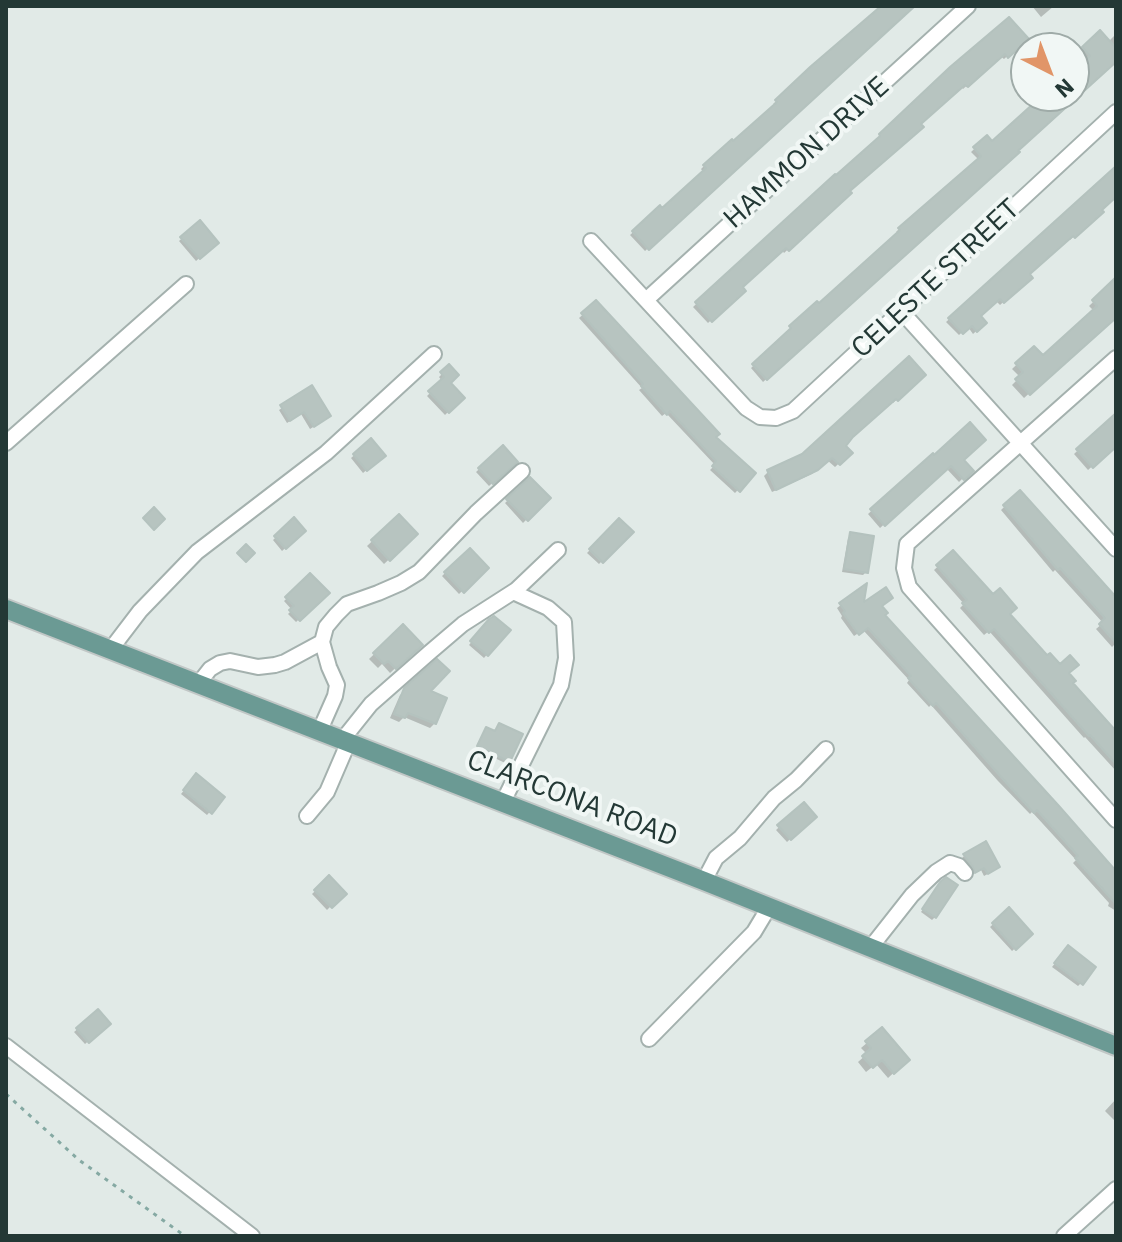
<!DOCTYPE html>
<style>
body{margin:0}
#map{position:relative;width:1122px;height:1242px;overflow:hidden;background:#e1eae7;font-family:"IBM Plex Sans",sans-serif}
canvas{display:block}
.frame{position:absolute;inset:0;border:8px solid #233835;pointer-events:none}
.north{position:absolute;left:1010px;top:32px;width:80px;height:80px;box-sizing:border-box;background:#f1f7f5;border:2px solid #9faba8;border-radius:50%;rotate:138deg;font-size:22px;font-weight:700;line-height:32px;text-align:center;color:#233835}
.north::after{content:'';display:block;margin:auto;width:28px;height:36px;background:#e19568;clip-path:polygon(50% 0,100% 100%,50% 72%,0 100%)}
</style>
<div id="map">
<canvas width="1122" height="1242"></canvas>
<div class="frame"></div>
<div class="north">N</div>
</div>
<script>
const ctx = document.querySelector('canvas').getContext('2d');
ctx.lineJoin = 'round';
function fillPath(path, color) {
  ctx.fillStyle = color;
  ctx.fill(path, 'evenodd');
}
function toPath(rows) {
  const path = new Path2D();
  for (const r of rows) {
    path.moveTo(r[0], r[1]);
    for (let i = 2; i < r.length; i += 2) path.lineTo(r[i], r[i + 1]);
  }
  return path;
}
function stroke(path, color, width, dash) {
  ctx.strokeStyle = color;
  ctx.lineWidth = width;
  ctx.lineCap = dash ? 'butt' : 'round';
  ctx.setLineDash(dash || []);
  ctx.stroke(path);
}
function label(font, color, halo, rows, align = 'center') {
  ctx.font = font + ' "IBM Plex Sans",sans-serif';
  ctx.lineWidth = 8;
  ctx.setLineDash([]);
  ctx.textBaseline = 'middle';
  ctx.strokeStyle = halo;
  ctx.fillStyle = color;
  for (const [text, x, y, turn = 0] of rows) {
    ctx.save();
    ctx.translate(x, y);
    ctx.rotate((+turn || 0) * Math.PI / 180);
    ctx.textAlign = isNaN(turn) ? turn : align;
    if (halo) ctx.strokeText(text, 0, 0);
    ctx.fillText(text, 0, 0);
    ctx.restore();
  }
}
fillPath(toPath([
 [883,6,914,6,645,251,630,235,660,208,662,211,704,173,701,169,704,166,733,144,775,106,773,104,811,69],
 [1032,6,1054,6,1041,17],
 [1009,19,1026,39,1004,59,1000,56,963,89,961,86,919,124,921,127,918,130,848,191,849,193,846,196,784,253,782,250,740,288,743,291,708,323,693,307,834,176,836,178,878,140,877,139,880,135,951,69],
 [1100,33,1108,42,1116,34,1116,61,763,382,751,368,789,333,787,331,791,328,819,306,898,234,896,232,899,229,979,160,971,152,986,138,992,144,1051,96,1074,96,1074,75,1088,60,1080,51],
 [1116,169,1116,194,1099,210,1101,212,1070,240,1068,237,1027,274,1030,278,1000,305,996,301,979,317,985,323,973,334,968,327,959,335,946,322],
 [199,223,216,243,196,261,179,241],
 [1116,280,1116,315,1024,398,1012,385,1020,377,1012,369,1034,348,1043,358,1094,311,1089,306],
 [596,303,713,437,754,473,735,493,710,470,715,465,666,413,662,416,639,390,642,388,579,318],
 [449,367,448,383,462,398,445,415,427,396,442,381,439,377],
 [923,375,893,403,891,401,843,446,850,453,835,467,827,460,812,474,772,492,764,476,768,472,803,456],
 [312,388,326,419,310,429,301,414,287,423,279,410],
 [1116,414,1116,445,1088,470,1074,454],
 [371,441,383,456,363,473,351,458],
 [503,447,516,462,489,486,476,472],
 [932,456,962,460,971,470,959,482,946,468,880,528,868,514],
 [530,479,548,498,523,523,505,503],
 [1019,493,1116,599,1116,643,1112,647,1096,629,1103,623,1055,570,1053,572,1001,510],
 [399,516,416,534,384,564,367,546],
 [294,520,304,531,282,551,273,540],
 [619,520,631,532,599,564,587,553],
 [851,535,866,572,863,575,842,572,848,538],
 [469,550,486,568,459,594,442,576],
 [953,553,1047,658,1067,674,1071,684,1116,734,1116,771,1085,737,1084,738,989,631,984,635,960,608,964,604,934,570],
 [310,576,327,593,296,622,288,614,292,610,284,601],
 [864,587,861,607,880,606,882,616,1116,884,1116,911,1108,906,1109,903,1073,863,1076,860,1032,812,1030,814,998,781,931,705,929,707,907,683,909,680,863,630,854,636,841,618,842,616,837,608],
 [486,625,508,630,484,658,469,645],
 [403,627,420,645,390,673,382,664,378,668,369,659],
 [405,690,428,692,435,723,430,728,404,717,399,722,390,718,400,695],
 [499,725,508,760,505,763,476,749,484,733,494,733],
 [196,776,222,798,207,815,181,794],
 [803,805,814,816,787,842,776,830],
 [965,855,995,870,984,876,981,870,972,874,962,858],
 [329,878,344,893,327,910,312,894],
 [938,887,935,917,932,920,921,912],
 [1009,910,1031,934,1012,951,990,927],
 [1065,951,1081,983,1078,986,1052,967],
 [98,1012,108,1024,85,1044,74,1032],
 [882,1030,902,1065,888,1078,876,1064,866,1072,858,1062,867,1054,861,1048],
 [1116,1099,1116,1119,1115,1121,1105,1111]
]), '#0003');
const building = toPath([
 [881,6,915,6,649,250,632,231,660,205,662,208,706,168,703,165,732,139,733,141,777,102,775,100,810,67,881,6],
 [1009,17,1029,39,1008,58,1005,54,968,87,965,85,921,124,924,127,850,191,852,193,816,226,789,251,786,248,743,287,746,291,712,322,695,302,835,174,836,175,880,136,879,134,950,67,1009,17],
 [1100,30,1116,48,1116,62,1018,151,1020,152,767,380,752,364,791,328,789,326,817,301,819,303,900,230,898,228,981,156,973,147,987,135,992,141,1034,103,1037,106,1048,96,1074,96,1074,70,1090,56,1082,47,1100,30],
 [1116,166,1116,197,1102,210,1104,212,1075,238,1073,236,1030,274,1033,278,1004,303,1000,299,981,316,987,323,977,332,972,326,963,334,948,318,1116,166],
 [200,220,219,243,200,259,180,237,200,220],
 [1116,277,1116,318,1030,395,1015,379,1023,372,1015,363,1034,346,1043,355,1097,306,1092,300,1116,277],
 [596,300,720,434,716,437,756,473,740,492,712,466,716,461,670,411,667,415,641,386,643,384,581,313,596,300],
 [909,356,926,375,898,401,896,399,853,437,846,446,853,453,840,465,832,458,818,470,776,490,767,470,802,454,909,356],
 [449,364,459,375,451,383,465,398,449,413,428,391,444,377,440,372,449,364],
 [312,385,331,416,314,427,304,412,290,421,280,405,312,385],
 [1116,413,1116,447,1093,468,1076,449,1116,413],
 [970,422,986,440,964,460,974,471,964,480,951,466,885,526,870,509,933,453,934,455,970,422],
 [371,438,386,456,367,471,353,454,371,438],
 [503,445,518,462,493,484,478,468,503,445],
 [530,477,551,498,528,521,506,499,530,477],
 [1020,490,1116,597,1116,643,1099,624,1105,618,1060,568,1058,570,1003,505,1020,490],
 [154,507,165,519,154,530,143,518,154,507],
 [399,514,418,534,390,561,371,540,399,514],
 [294,517,306,531,286,549,274,536,294,517],
 [619,518,634,532,603,563,589,549,619,518],
 [850,532,874,536,868,573,844,569,850,532],
 [246,544,255,553,246,562,237,553,246,544],
 [470,548,489,568,464,593,444,572,470,548],
 [953,550,993,594,1000,588,1017,608,1010,614,1047,655,1050,653,1060,664,1070,655,1079,665,1069,673,1076,681,1073,683,1116,731,1116,764,1090,735,1089,736,994,629,989,633,962,603,967,600,936,565,953,550],
 [310,573,330,593,300,621,289,610,294,606,285,597,310,573],
 [867,583,864,602,886,587,893,598,882,606,888,613,885,615,1059,806,1116,871,1116,904,1075,858,1078,856,1037,810,1034,813,1002,778,936,703,933,706,908,678,911,676,868,628,859,635,843,613,845,611,839,603,867,583],
 [494,616,511,630,488,656,470,641,489,619,494,616],
 [403,624,423,645,396,669,388,661,384,664,373,653,403,624],
 [437,659,450,671,431,691,447,698,436,724,408,713,405,718,394,714,404,688,437,659],
 [499,723,523,734,510,762,477,746,486,727,495,731,499,723],
 [196,773,225,797,212,814,183,790,196,773],
 [804,802,817,817,791,840,777,825,804,802],
 [986,841,1000,867,988,874,984,868,975,873,973,867,963,854,986,841],
 [329,875,347,894,332,908,314,890,329,875],
 [946,877,958,885,936,918,922,909,940,882,946,877],
 [1009,907,1033,934,1016,950,992,923,1009,907],
 [1068,945,1096,967,1083,985,1054,963,1068,945],
 [98,1009,111,1024,89,1043,76,1028,98,1009],
 [882,1027,910,1060,894,1074,882,1060,873,1068,862,1056,871,1048,865,1041,882,1027]
]);
fillPath(building, '#b7c4c0');
stroke(building, '#b4c2be', 2);
const minor = toPath([
 [591,241,746,408,760,417,776,418,793,411,1116,112],
 [646,300,968,6],
 [901,311,1116,549],
 [1116,358,907,544,904,568,909,587,1116,820],
 [6,443,186,284],
 [111,649,140,611,197,552,326,453,434,354],
 [199,683,210,669,220,663,230,661,258,667,275,665,285,662,322,642],
 [320,730,335,696,337,685,329,667,322,642,326,627,336,615,347,604,378,593,401,583,419,572,476,513,522,471],
 [343,739,371,704,429,653,463,624,516,590,558,550],
 [503,802,561,685,566,658,564,622,548,608,513,592],
 [307,816,327,792,349,741],
 [704,881,716,858,740,838,774,798,796,780,826,749],
 [871,947,912,895,936,872,950,863,959,866,965,873],
 [649,1039,754,932,769,907],
 [6,1046,252,1236],
 [1064,1236,1116,1189]
]);
const major = toPath([
 [6,609,704,881,1116,1046]
]);
stroke(minor, '#a4b1ae', 18);
stroke(major, '#c1c7c6', 22);
stroke(toPath([
 [6,1094,79,1160,185,1236]
]), '#85a9a3', 3, [4, 6]);
stroke(minor, '#fff', 14);
stroke(major, '#6b9a94', 18);
label('28px', '#233835', '#f1f7f5', [
 ["HAMMON DRIVE",807,153,-42],
 ["CELESTE STREET",936,279,-43],
 ["CLARCONA ROAD",572,799,21]
]);
</script>
